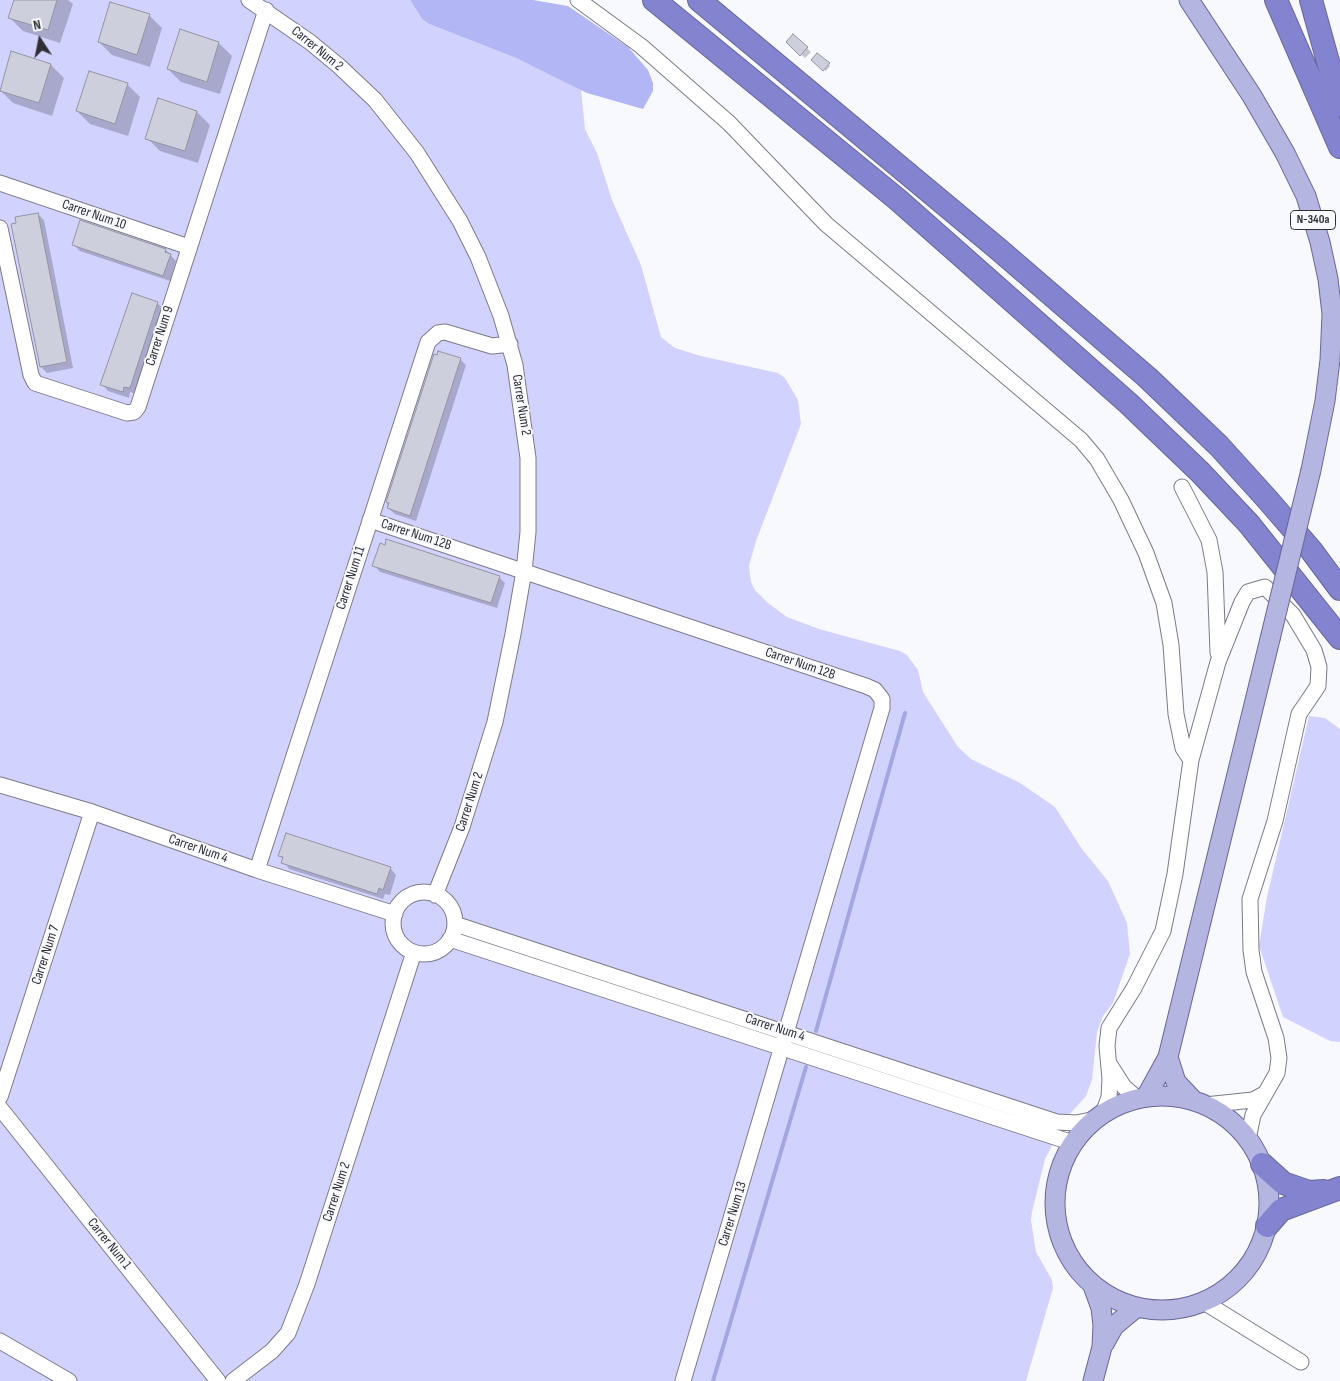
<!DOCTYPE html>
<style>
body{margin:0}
#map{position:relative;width:1340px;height:1381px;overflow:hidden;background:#f8f9fe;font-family:"Sofia Sans Condensed",sans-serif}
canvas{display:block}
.north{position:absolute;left:15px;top:15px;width:50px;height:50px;-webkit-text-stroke:4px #f8f9fe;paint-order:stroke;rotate:349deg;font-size:14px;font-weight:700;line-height:20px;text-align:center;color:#2f2f34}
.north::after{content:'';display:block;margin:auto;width:18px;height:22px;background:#2f2f34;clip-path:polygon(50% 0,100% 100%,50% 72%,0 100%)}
</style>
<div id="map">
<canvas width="1340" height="1381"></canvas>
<div class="north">N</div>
</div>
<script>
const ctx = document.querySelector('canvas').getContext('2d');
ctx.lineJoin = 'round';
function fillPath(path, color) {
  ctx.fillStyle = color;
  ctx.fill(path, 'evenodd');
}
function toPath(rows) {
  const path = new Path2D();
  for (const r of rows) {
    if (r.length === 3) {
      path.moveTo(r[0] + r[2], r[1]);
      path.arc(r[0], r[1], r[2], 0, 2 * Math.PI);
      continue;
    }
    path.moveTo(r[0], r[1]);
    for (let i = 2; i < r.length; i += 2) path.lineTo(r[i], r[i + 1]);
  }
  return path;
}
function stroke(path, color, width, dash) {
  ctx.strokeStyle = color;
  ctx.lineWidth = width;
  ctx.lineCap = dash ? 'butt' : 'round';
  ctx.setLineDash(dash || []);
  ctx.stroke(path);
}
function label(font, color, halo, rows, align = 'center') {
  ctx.font = font + ' "Sofia Sans Condensed",sans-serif';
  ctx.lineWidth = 4;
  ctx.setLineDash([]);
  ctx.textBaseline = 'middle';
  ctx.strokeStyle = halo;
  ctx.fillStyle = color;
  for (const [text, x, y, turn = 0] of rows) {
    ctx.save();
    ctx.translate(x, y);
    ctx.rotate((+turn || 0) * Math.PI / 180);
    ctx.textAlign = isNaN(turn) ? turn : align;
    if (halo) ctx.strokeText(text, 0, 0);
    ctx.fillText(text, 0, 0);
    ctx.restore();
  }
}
fillPath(toPath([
 [0,0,410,0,422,19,429,24,516,58,581,89,585,129,597,153,612,200,641,265,661,337,675,348,701,356,778,373,785,378,798,400,801,424,756,541,749,566,751,582,755,590,768,603,787,617,819,629,900,651,907,655,918,670,923,692,958,747,971,759,1020,783,1055,807,1082,849,1108,881,1127,923,1130,954,1113,1003,1103,1016,1097,1032,1092,1080,1086,1096,1068,1116,1045,1159,1032,1212,1031,1220,1036,1252,1052,1280,1053,1288,1026,1381,0,1381],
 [1309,716,1325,718,1340,729,1340,1042,1330,1041,1283,1017,1259,946,1267,897]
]), '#d1d3fe');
fillPath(toPath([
 [410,0,533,0,568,6,628,47,648,70,653,83,653,91,643,109,587,93,516,58,429,24,422,19]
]), '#b3b6f4');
fillPath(toPath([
 [15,0,68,0,73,4,60,43,23,31,10,18],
 [149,15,162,28,150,67,112,55,99,42],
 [787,42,807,48,811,52,805,58],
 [219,43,232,56,220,94,181,82,168,69],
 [12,53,51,65,64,78,52,116,13,103,0,90],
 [817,54,830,66,826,71,812,60],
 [127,84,140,97,128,136,90,124,77,111],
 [159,100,197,112,210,125,198,163,160,151,147,138],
 [38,214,44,220,73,368,47,373,41,367],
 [73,244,166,250,176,261,170,281,80,251],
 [157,303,164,309,136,394,130,392,129,398,108,391,102,384],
 [438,357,460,359,466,365,416,521,395,514,388,508,387,502],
 [374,565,499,577,505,583,497,608,380,572],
 [280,855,390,868,396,875,390,895,385,894,383,899,289,869]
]), '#0003');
stroke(toPath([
 [816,1031,905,713],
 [713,1381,806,1067]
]), '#a3a6e3', 4);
const building = toPath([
 [14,0,57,0,48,30,8,18,14,0],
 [110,2,150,14,137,55,98,42,110,2],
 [180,29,219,42,207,82,167,69,180,29],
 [793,34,808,47,800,56,786,42,793,34],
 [11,51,51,64,39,103,0,91,11,51],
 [817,53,830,63,823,71,811,60,817,53],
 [89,71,128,83,115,124,76,111,89,71],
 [158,98,197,111,185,151,145,139,158,98],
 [38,213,67,362,40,367,11,224,16,223,15,217,38,213],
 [80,220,166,249,165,252,171,254,163,276,72,245,80,220],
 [132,293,158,302,130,388,124,387,123,392,100,385,132,293],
 [438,351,461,358,410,516,387,508,389,503,386,502,434,354,437,355,438,351],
 [386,539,500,576,491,603,372,566,380,543,385,545,386,539],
 [286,833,391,867,383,890,379,888,377,894,281,863,283,857,278,856,286,833]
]);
fillPath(building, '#cecfdd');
stroke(building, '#9495a2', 1);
const minor = toPath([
 [249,0,310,42,339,66,375,100,417,153,460,221,478,257,501,316,515,365,528,458,528,532,524,571,513,634,495,722,462,827,435,895],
 [578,0,641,46,729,123,826,224,1081,440,1097,459,1121,500,1146,553,1164,603,1171,645,1176,714,1183,748,1191,760],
 [0,183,189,247],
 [0,228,31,375,35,383,127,413,134,412,138,407,266,10],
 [1182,487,1209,540,1215,572,1218,653],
 [370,520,866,686,875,690,882,699,882,708,683,1381],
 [0,785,92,812,257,870,395,914],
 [257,870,428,342,438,333,445,332,492,346,510,344],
 [424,923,31],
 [455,924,1057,1122,1076,1123,1096,1119],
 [450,939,1073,1143],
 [1110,1065,1124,1087,1138,1099],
 [0,1097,92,812],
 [1205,1105,1253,1100,1264,1094],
 [0,1108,218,1381],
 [1103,1114,1109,1097,1110,1079,1107,1046,1109,1028,1134,988,1163,931,1175,874,1191,760,1218,662,1242,602,1248,592,1265,587,1293,615,1314,650,1319,667,1318,686,1299,714,1275,821,1250,899,1251,950,1254,972,1276,1038,1279,1058,1277,1073,1253,1115,1248,1139],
 [1204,1302,1301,1362],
 [0,1341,69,1381],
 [233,1381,272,1351,288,1333,307,1284,414,952]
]);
const major = toPath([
 [1189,0,1252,96,1285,153,1306,196,1320,242,1328,279,1332,314,1330,360,1325,401,1311,470],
 [1168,1057,1176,1082,1193,1100],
 [1162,1203,107],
 [1146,1097,1168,1057,1270,639],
 [1104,1344,1114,1326,1137,1307],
 [1093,1381,1102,1347,1103,1325,1101,1308,1093,1286]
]);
const highway = toPath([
 [654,0,897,199,1128,403,1200,472,1249,524,1340,638],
 [699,0,997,248,1148,378,1219,446,1267,499,1311,550,1340,589],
 [1276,0,1340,147],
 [1311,0,1340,105],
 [1262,1164,1283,1183,1309,1192,1324,1191],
 [1267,1226,1281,1210,1340,1188]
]);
stroke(minor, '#7a7b88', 17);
stroke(major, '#669', 21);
stroke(highway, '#669', 24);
stroke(minor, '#fff', 15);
stroke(major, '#b5b5e2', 19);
stroke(highway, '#8383cf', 22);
const majorBridge = toPath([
 [1270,639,1311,470]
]);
stroke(majorBridge, '#669', 21, []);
stroke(majorBridge, '#b5b5e2', 19);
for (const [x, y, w] of [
 [1313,220,45]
]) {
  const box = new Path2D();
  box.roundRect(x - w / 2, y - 9.5, w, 19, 4);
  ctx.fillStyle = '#f8f9fe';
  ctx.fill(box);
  stroke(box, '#2f2f34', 1);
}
label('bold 12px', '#2f2f34', null, [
 ["N-340a",1313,220]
]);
label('14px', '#2f2f34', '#f8f9fe', [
 ["Carrer Num 2",317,49,39],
 ["Carrer Num 10",94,215,19],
 ["Carrer Num 9",160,336,-72],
 ["Carrer Num 2",521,405,81],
 ["Carrer Num 12B",416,535,18],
 ["Carrer Num 11",351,578,-72],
 ["Carrer Num 12B",800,664,19],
 ["Carrer Num 2",470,802,-72],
 ["Carrer Num 4",198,849,19],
 ["Carrer Num 7",46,955,-72],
 ["Carrer Num 4",775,1028,18],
 ["Carrer Num 2",337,1192,-72],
 ["Carrer Num 13",733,1214,-73],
 ["Carrer Num 1",109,1244,51]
]);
</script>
